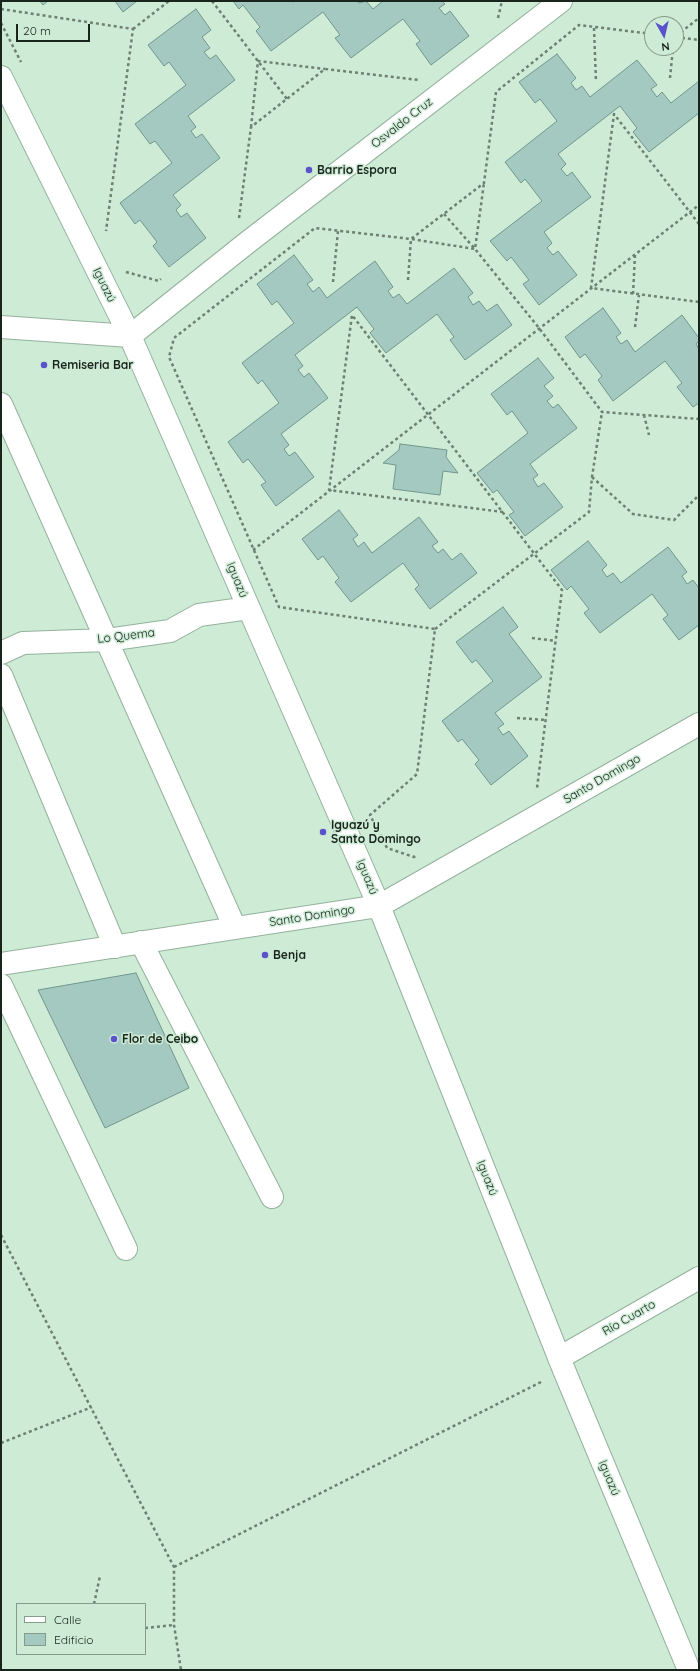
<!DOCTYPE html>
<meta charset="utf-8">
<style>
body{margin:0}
#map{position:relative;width:700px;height:1671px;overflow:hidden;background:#cdebd5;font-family:Quicksand,sans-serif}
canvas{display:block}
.frame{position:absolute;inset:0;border:2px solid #19241c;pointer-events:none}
.legend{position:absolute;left:16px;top:1603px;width:130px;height:52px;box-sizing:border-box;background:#cdebd5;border:1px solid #859b8b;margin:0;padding:5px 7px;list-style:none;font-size:12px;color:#19241c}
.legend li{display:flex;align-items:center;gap:8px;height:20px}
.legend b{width:20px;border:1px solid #859b8b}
.north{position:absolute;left:644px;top:16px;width:40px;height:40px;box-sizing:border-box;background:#cdebd5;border:1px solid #859b8b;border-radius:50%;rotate:172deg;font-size:11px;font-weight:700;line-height:16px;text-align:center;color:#19241c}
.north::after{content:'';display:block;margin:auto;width:14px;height:18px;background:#5a52ca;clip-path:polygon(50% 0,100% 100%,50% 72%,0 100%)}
.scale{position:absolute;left:16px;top:24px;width:74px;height:18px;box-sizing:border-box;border:2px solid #19241c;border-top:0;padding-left:5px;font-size:12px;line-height:14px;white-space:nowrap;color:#19241c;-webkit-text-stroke:3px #cdebd5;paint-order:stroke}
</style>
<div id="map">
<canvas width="700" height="1671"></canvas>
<div class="frame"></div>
<ul class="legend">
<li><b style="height:5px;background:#fff"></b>Calle</li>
<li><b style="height:11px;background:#a3c9c0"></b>Edificio</li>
</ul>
<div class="north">N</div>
<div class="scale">20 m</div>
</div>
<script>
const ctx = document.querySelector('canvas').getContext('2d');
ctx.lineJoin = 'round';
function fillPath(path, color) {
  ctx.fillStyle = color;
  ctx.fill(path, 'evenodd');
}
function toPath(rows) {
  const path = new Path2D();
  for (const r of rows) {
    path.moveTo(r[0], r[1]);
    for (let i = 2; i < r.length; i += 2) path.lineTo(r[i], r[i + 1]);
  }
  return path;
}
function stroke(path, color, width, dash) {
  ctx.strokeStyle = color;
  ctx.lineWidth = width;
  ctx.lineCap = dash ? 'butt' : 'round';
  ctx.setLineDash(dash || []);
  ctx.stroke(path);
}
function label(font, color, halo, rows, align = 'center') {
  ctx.font = font + ' Quicksand,sans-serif';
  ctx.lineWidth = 3;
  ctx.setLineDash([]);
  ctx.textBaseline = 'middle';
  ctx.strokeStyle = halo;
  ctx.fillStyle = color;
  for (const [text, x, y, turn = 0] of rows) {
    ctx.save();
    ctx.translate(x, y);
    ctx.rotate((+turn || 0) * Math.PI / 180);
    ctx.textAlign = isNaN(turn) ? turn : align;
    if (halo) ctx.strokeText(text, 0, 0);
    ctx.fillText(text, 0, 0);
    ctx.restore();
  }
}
const building = toPath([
 [40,1,48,1,43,5,40,1],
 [115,1,137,1,123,12,115,1],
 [233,1,291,1,293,2,295,1,357,1,359,3,366,1,373,9,383,1,442,1,445,4,439,8,445,15,450,11,469,36,431,65,416,44,420,41,403,19,351,58,335,38,340,35,323,12,271,51,256,31,260,27,243,5,239,9,233,1],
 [196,9,211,30,202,37,210,48,204,52,210,59,216,55,235,80,188,116,196,127,191,131,196,138,202,134,220,158,173,195,181,205,176,210,181,217,187,213,206,238,169,267,153,246,157,242,140,220,135,224,120,203,172,163,155,141,150,144,135,124,186,85,169,62,164,66,148,45,196,9],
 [557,54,576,78,571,83,576,90,582,86,590,97,637,60,657,85,651,89,657,97,662,92,671,103,699,81,699,113,649,152,633,132,637,128,620,106,558,154,566,164,561,169,567,176,572,172,591,197,544,232,552,243,547,248,553,255,558,251,577,275,539,305,523,284,529,280,511,257,507,261,490,241,542,201,525,179,521,183,505,162,557,121,540,99,535,103,519,82,557,54],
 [294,255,313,280,307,284,313,292,319,287,327,298,375,261,393,287,388,291,393,298,399,294,407,304,454,268,473,293,468,297,473,305,479,301,487,311,497,304,512,325,465,360,450,340,454,337,437,314,386,353,370,333,374,329,357,307,295,355,303,366,298,370,304,377,309,373,328,398,281,434,289,445,284,449,289,456,295,452,314,477,276,506,261,485,266,482,248,459,243,463,228,442,279,403,262,380,258,384,242,363,294,323,277,301,272,305,257,284,294,255],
 [603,308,621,333,616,337,621,344,627,340,635,352,682,315,699,338,699,341,696,344,699,349,699,403,693,407,677,387,682,383,665,361,613,401,598,380,602,376,585,354,580,358,565,337,603,308],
 [538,358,554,378,544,386,553,396,547,401,553,408,558,404,577,428,530,464,538,475,533,479,538,487,544,483,563,507,525,536,509,515,514,512,497,490,493,493,477,473,528,433,512,411,507,415,491,394,538,358],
 [400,444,447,450,446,457,458,473,443,471,440,495,393,489,396,465,383,463,399,450,400,444],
 [339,510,358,535,353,539,358,547,364,542,372,553,419,517,438,542,432,546,438,553,443,549,452,560,461,553,477,573,430,609,415,589,419,585,403,563,351,602,335,582,339,578,323,556,318,560,302,539,339,510],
 [588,541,607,565,602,570,607,577,613,573,621,583,668,547,687,572,682,576,687,584,693,580,699,588,699,625,679,640,663,619,668,615,652,594,600,633,584,613,589,609,571,586,567,590,551,570,588,541],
 [503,607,518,627,509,634,542,677,495,713,504,724,498,728,503,735,509,731,528,756,491,785,475,764,479,760,462,739,458,742,442,721,493,681,476,660,472,663,456,642,503,607],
 [136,973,189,1088,105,1128,38,990,136,973]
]);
fillPath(building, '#a3c9c0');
stroke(building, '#71968e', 1);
const minor = toPath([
 [1,77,130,336,379,906,564,1370,689,1670],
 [1,327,130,336],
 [130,336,248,242,561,1],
 [1,404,235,928],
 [1,653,23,643,107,640,170,631,199,615,249,608],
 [1,675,115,947],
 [141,942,272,1197],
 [1,964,379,906,699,724],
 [1,985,126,1249],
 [559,1358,699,1278]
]);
stroke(minor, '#94b19c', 24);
stroke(toPath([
 [212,1,287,99],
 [1,9,133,29,106,231],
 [498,18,502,1],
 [1,23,21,62],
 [594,28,596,82],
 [133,29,169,1],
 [676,36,699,18],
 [676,37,699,40],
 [670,78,673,48],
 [251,127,258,61,325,69],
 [444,214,475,249,539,328,602,412,699,419],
 [239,218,251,127,325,69,419,80],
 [699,224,614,114,591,288,699,302],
 [126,272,159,281,161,279],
 [408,280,411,239,475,249,484,183],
 [333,282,338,231],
 [633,294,635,255],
 [635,327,639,295],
 [644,415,649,435],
 [592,477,633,514,674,520,699,495],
 [503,512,329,490,352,315,562,590,537,788],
 [253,550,699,205],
 [435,629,589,512,592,477,602,412],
 [532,638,556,641],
 [517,718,546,720],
 [415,856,414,857,387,848,370,815,417,774,435,629,279,607,169,357,174,338,315,228,411,239,484,183,496,92,579,25,652,34],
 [1,1235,174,1567,174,1625,181,1670],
 [1,1443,92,1407],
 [174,1567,543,1381],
 [94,1604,100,1576],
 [145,1628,174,1625]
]), '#6d8172', 2.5, [3, 3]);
stroke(minor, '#fff', 22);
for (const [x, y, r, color] of [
 [309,170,4,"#5a52ca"],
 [44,365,4,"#5a52ca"],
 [323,832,4,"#5a52ca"],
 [265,955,4,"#5a52ca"],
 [114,1039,4,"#5a52ca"]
]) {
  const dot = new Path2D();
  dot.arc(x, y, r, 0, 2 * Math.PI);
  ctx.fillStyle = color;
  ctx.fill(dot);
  stroke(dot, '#cdebd5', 1.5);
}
label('12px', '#19241c', '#cdebd5', [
 ["Osvaldo Cruz",402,123,-38],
 ["Iguazú",104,285,64],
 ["Iguazú",237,580,67],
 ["Lo Quema",126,636,-7],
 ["Santo Domingo",602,779,-30],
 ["Iguazú",367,877,67],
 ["Santo Domingo",312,916,-9],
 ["Iguazú",487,1178,68],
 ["Río Cuarto",629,1318,-30],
 ["Iguazú",609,1478,67]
]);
label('bold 12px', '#19241c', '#cdebd5', [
 ["Barrio Espora",317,170],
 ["Remiseria Bar",52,365],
 ["Iguazú y",331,825],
 ["Santo Domingo",331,839],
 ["Benja",273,955],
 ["Flor de Ceibo",122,1039]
], 'left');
</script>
